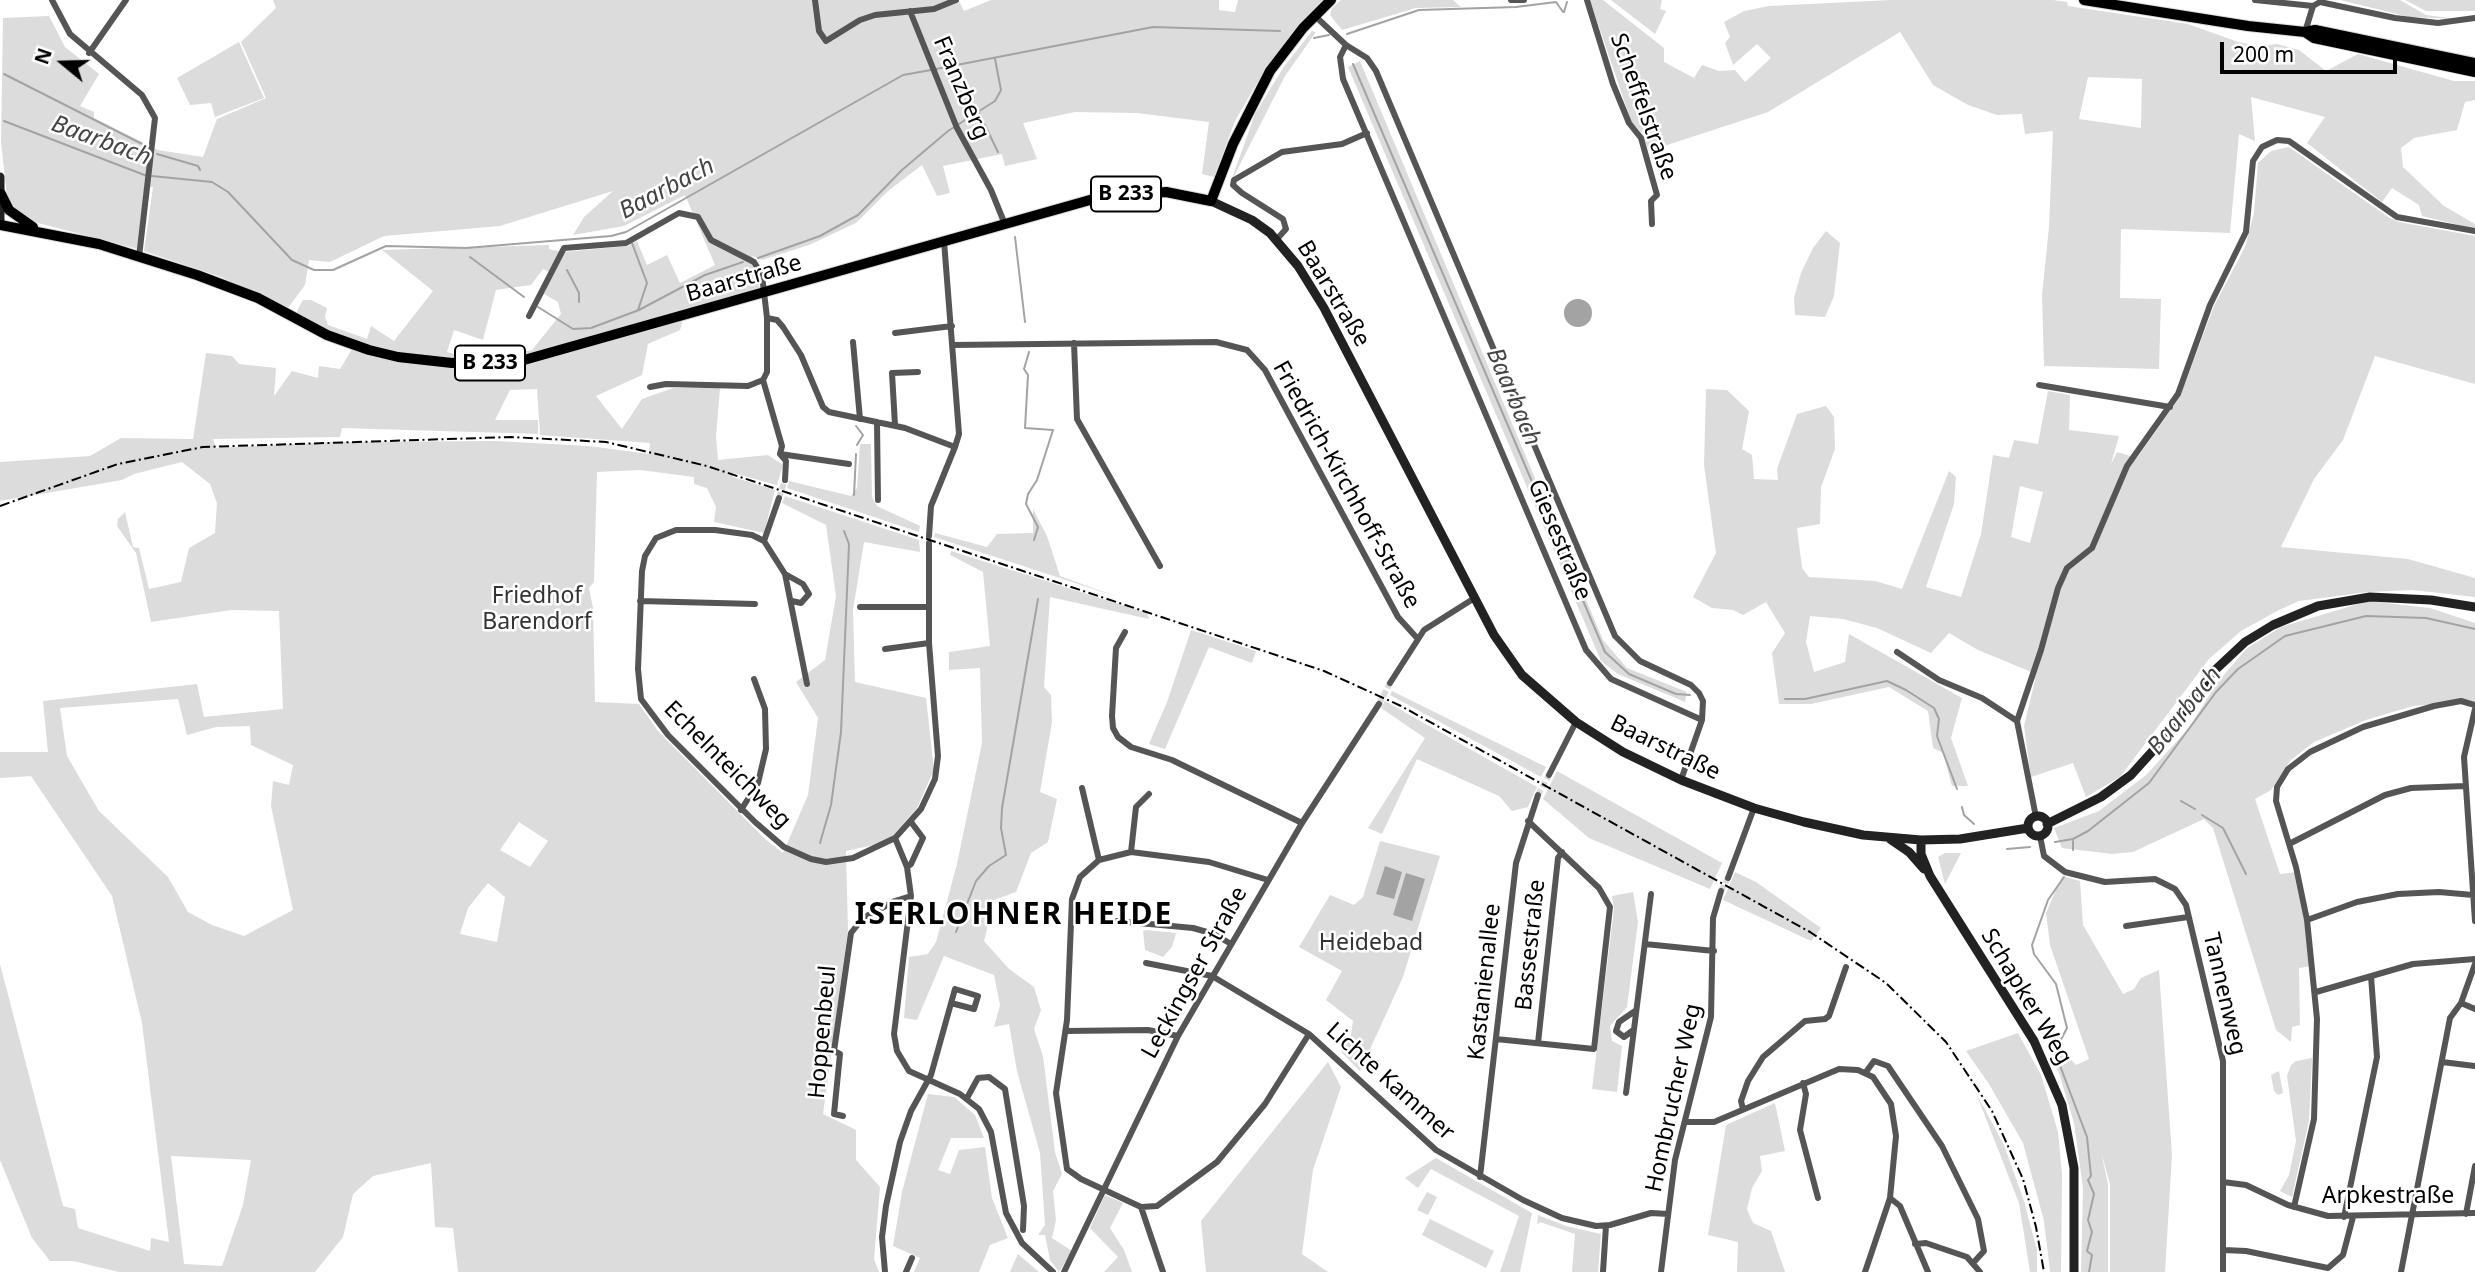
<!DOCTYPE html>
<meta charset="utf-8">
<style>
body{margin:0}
#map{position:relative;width:2475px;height:1272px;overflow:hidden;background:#fff;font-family:"Noto Sans",sans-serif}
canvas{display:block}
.north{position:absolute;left:28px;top:28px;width:70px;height:70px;-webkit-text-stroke:5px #fff;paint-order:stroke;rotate:289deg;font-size:19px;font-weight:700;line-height:28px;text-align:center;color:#000}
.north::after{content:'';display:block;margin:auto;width:24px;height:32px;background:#000;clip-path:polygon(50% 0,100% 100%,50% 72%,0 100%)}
.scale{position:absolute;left:2220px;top:42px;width:177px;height:32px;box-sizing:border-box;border:4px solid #000;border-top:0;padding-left:9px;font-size:21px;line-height:24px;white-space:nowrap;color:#000;-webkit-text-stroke:5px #fff;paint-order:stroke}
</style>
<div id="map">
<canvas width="2475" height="1272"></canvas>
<div class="north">N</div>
<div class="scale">200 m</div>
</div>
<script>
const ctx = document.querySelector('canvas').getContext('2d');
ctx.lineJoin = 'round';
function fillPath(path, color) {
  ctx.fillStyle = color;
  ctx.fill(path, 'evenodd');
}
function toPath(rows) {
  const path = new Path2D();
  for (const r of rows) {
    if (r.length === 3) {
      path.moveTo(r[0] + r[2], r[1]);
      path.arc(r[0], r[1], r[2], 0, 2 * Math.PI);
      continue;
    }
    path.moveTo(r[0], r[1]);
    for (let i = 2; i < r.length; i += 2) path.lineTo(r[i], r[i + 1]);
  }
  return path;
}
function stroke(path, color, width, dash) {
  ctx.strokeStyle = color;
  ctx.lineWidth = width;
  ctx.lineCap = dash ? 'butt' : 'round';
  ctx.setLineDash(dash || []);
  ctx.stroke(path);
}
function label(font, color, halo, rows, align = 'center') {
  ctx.font = font + ' "Noto Sans",sans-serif';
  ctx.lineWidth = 5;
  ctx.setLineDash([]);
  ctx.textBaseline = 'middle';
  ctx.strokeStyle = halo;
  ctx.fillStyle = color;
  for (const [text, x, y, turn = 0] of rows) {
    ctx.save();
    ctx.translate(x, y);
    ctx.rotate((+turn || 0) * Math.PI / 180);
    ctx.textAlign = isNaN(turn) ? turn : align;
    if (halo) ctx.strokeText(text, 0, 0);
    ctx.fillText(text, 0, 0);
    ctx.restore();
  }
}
fillPath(toPath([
 [273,0,952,0,944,8,959,1,964,11,991,0,1219,0,1219,10,1235,12,1238,0,1325,0,1281,47,1257,83,1235,121,1214,177,1202,174,1209,122,1137,113,1075,112,1023,123,1037,159,1005,166,1002,154,943,166,950,193,937,196,922,165,888,191,856,223,809,245,762,260,752,256,760,289,683,319,680,330,648,344,642,375,596,396,622,429,642,399,673,388,720,388,716,437,718,460,768,455,783,465,777,485,733,473,733,477,775,490,764,533,714,522,716,507,707,488,694,484,694,477,640,470,597,472,594,582,589,588,593,608,595,702,639,704,658,731,765,839,783,853,808,795,818,718,796,682,825,660,836,596,826,525,782,503,785,496,919,540,920,552,864,542,853,610,855,682,926,698,934,770,917,808,887,842,846,851,848,930,823,1114,856,1130,856,1160,880,1187,874,1259,879,1272,458,1272,453,1228,435,1227,431,1163,373,1176,353,1194,343,1237,315,1272,119,1272,73,1261,50,1261,32,1238,0,1160,0,964,63,1206,75,1209,78,1228,150,1251,151,1238,169,1242,142,1023,112,896,31,776,0,778,0,752,48,752,43,701,197,684,204,717,283,709,279,611,231,610,151,622,136,553,117,526,118,519,125,512,133,547,139,548,149,589,181,582,189,548,215,533,217,503,210,484,182,462,134,474,122,480,0,501,0,462,90,456,121,438,193,439,206,353,232,356,239,364,276,368,274,396,292,371,318,378,319,366,340,369,352,349,410,364,412,356,378,349,321,328,299,316,297,311,303,300,311,300,327,308,325,317,328,325,367,339,371,326,394,341,433,291,382,250,549,245,549,249,564,252,628,246,637,241,647,265,667,255,680,283,715,265,685,195,624,226,573,235,584,217,613,191,500,226,384,236,330,262,309,260,305,285,288,308,221,277,144,251,153,187,146,187,138,249,38,223,14,208,7,195,1,142,3,18,49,16,65,47,99,74,80,106,94,112,94,118,158,150,203,157,217,119,266,98,241,42,276,8],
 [543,269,553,274,544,294,558,302,561,314,532,350,475,359,447,352,454,330,483,340,496,290,531,285],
 [537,389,540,435,650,443,649,454,589,446,496,441,332,442,216,448,213,439,340,437,342,428,538,434,538,420,495,420,510,390],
 [178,699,187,735,216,727,250,726,251,745,293,765,289,785,273,781,271,806,293,910,244,936,212,925,188,912,168,877,99,811,67,756,60,708],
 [519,822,548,841,530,867,500,850],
 [488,883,505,897,497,942,460,934,468,908],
 [171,1156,251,1160,243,1205,222,1266,184,1264],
 [1341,0,1453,0,1461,7,1416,8,1342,30,1330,15,1332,8],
 [1590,0,1603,0,1664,48,1664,62,1694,78,1702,65,1719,71,1735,70,1745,82,1771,58,1757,44,1733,65,1725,43,1730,37,1724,22,1744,11,1769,6,1891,0,2053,0,2067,2,2068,6,2188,24,2238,42,2259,46,2277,44,2299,50,2326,71,2358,54,2454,81,2475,81,2475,100,2465,102,2457,130,2414,138,2401,148,2403,167,2444,206,2475,224,2475,229,2422,216,2419,205,2392,188,2382,202,2307,143,2325,117,2251,97,2255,141,2239,134,2230,233,2121,229,2120,298,2161,299,2159,369,2044,366,2042,295,2049,227,2053,131,2025,134,2022,114,1997,115,1968,105,1933,85,1900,32,1768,112,1649,151,1642,133,1631,121],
 [2088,77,2142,79,2141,128,2079,119],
 [1611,0,1662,0,1660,9,1666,11,1655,34],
 [2340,0,2400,0,2426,15,2457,19,2409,17],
 [2405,0,2475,0,2475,11,2426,11],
 [1312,31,1316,32,1285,76,1230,184,1255,114,1283,68],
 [239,42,264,98,215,117,211,103,190,105,177,78],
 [1360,61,1603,640,1627,668,1687,692,1685,702,1618,674,1601,661,1348,67],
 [2289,147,2388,217,2399,222,2475,236,2475,384,2375,356,2343,440,2314,479,2281,547,2408,559,2475,578,2475,597,2412,590,2368,592,2299,601,2277,611,2241,631,2209,659,2120,777,2086,797,2073,763,2031,777,2024,726,2035,680,2029,671,1978,650,1949,633,1931,653,1877,628,1843,619,1810,616,1806,642,1814,672,1845,662,1849,634,1962,698,1951,738,1968,786,1952,786,1943,753,1933,748,1928,711,1889,687,1811,704,1779,704,1772,653,1785,633,1766,602,1743,615,1733,610,1712,608,1693,597,1716,553,1704,465,1706,389,1727,390,1749,411,1742,449,1752,455,1754,479,1778,480,1777,469,1797,414,1826,406,1834,417,1835,449,1821,487,1820,524,1797,528,1802,568,1809,577,1875,581,1902,589,1949,471,1956,477,1954,504,1926,587,1961,597,1981,534,1993,455,2009,458,2014,440,2038,444,2048,391,2070,395,2069,430,2119,436,2111,464,2117,452,2137,458,2180,397,2214,306,2245,247,2254,213,2258,163,2271,151],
 [2020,486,2043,492,2030,543,2011,537],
 [1826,231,1840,243,1834,296,1825,317,1795,315,1794,298,1801,273,1813,248],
 [860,444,871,444,872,497,877,506,920,526,919,532,787,488,789,481,851,496,857,488],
 [1033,509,1047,536,1060,576,1118,597,934,537,935,533,987,547,997,534,1033,533],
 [951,551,1147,613,1149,619,1050,597,1044,687,1051,695,1052,722,1040,792,1057,799,1048,842,1031,853,1016,892,994,900,984,941,1009,969,1034,987,1041,1010,1034,1029,1043,1056,1055,1152,1062,1174,1053,1191,1056,1220,1052,1238,1072,1251,1059,1272,1050,1260,1045,1235,1038,1235,1045,1225,1040,1153,1017,1071,1009,1024,994,1027,1000,1005,994,975,944,956,917,1020,904,1018,909,957,928,954,936,942,957,864,982,743,980,668,949,670,949,652,990,646,983,572,950,555],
 [2368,601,2430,608,2475,623,2475,705,2461,702,2413,706,2366,720,2314,742,2291,760,2271,790,2255,799,2280,874,2296,872,2312,966,2299,968,2300,1025,2292,1027,2291,1042,2276,1030,2213,828,2204,819,2133,852,2112,854,2062,848,2054,828,2099,811,2146,775,2188,729,2217,683,2246,649,2281,627],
 [1191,630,1256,651,1252,663,1209,647,1165,749,1149,744,1167,702],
 [1392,691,1546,767,1541,777,1390,695],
 [1385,701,1537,787,1528,807,1512,811,1499,796,1417,759,1382,834,1368,828,1425,738,1381,708],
 [1557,771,1722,863,1710,889,1589,838,1543,799],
 [1380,841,1440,856,1403,977,1360,1071,1341,1052,1351,1035,1353,1021,1326,1000,1342,971,1299,947,1330,895,1354,905,1363,897],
 [1961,853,1945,884,1938,857,1945,853],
 [1735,872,1756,882,1821,928,1811,941,1723,900],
 [2062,876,2080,881,2083,925,2123,994,2134,989,2141,978,2159,970,2172,1155,2165,1272,2110,1272,2110,1184,2101,1152,2108,1184,2108,1272,2081,1272,2083,1188,2074,1123,2059,1073,2046,1046,2054,1042,2076,1065,2089,1059,2050,945,2046,913],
 [1633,892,1638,922,1627,1007,1610,1026,1612,1041,1622,1046,1617,1092,1592,1089,1614,909,1612,896],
 [1146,930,1176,933,1172,947,1163,957,1145,950,1143,931],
 [2018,1033,2041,1075,2058,1132,2062,1174,2061,1272,2050,1272,2044,1221,2023,1143,1989,1084,1966,1051],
 [2312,1058,2309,1121,2292,1197,2280,1191,2289,1175,2296,1141,2287,1076,2291,1065,2296,1061],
 [1328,1062,1341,1087,1313,1170,1302,1254,1328,1272,1206,1272,1201,1221],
 [2279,1071,2283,1093,2278,1095,2274,1091,2271,1075],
 [1976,1093,2004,1145,2024,1201,2037,1250,2037,1272,2030,1272,2019,1203],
 [928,1094,954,1097,975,1115,984,1138,951,1138,938,1170,950,1174,959,1150,985,1147,992,1198,1008,1238,990,1245,979,1272,914,1272,920,1258,893,1246,902,1192],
 [1775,1103,1785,1151,1760,1156,1762,1171,1752,1188,1747,1209,1753,1223,1771,1231,1785,1272,1737,1272,1738,1242,1708,1235,1726,1125],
 [1436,1158,1532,1213,1520,1272,1500,1272,1519,1216,1431,1169,1418,1188,1405,1178],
 [1427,1192,1437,1197,1428,1215,1417,1210],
 [1105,1195,1123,1203,1110,1228,1124,1250,1132,1272,1104,1272,1118,1257,1090,1228],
 [1538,1215,1566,1226,1601,1234,1598,1272,1572,1272,1575,1234,1540,1222,1537,1225],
 [1430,1219,1494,1251,1486,1268,1422,1235],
 [1018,1254,1039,1272,1010,1272]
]), '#dcdcdc');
fillPath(toPath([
 [1578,313,14],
 [1385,866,1402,872,1394,899,1376,894],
 [1406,873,1425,879,1412,921,1393,915]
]), '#a3a3a3');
stroke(toPath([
 [1564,12,1567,2],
 [1347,34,1419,10,1516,7,1556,2,1563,12],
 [1314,38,1329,35],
 [1353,64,1605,652,1629,674,1676,694,1690,695],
 [936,69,1153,27,1280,31],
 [4,74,148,147],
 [979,113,998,152],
 [4,121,147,176],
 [157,154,198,166,200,170],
 [152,176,212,182,228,192,292,260,314,270,333,270,386,246,466,248,611,236,626,232,903,75,931,70],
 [1015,237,1025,322],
 [632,243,647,283,638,310],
 [470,257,524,297],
 [758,258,820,236,858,215,902,170,948,131,995,101,1001,90,995,59],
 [567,270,579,293,579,302],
 [538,307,573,329,591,328,639,310,705,275,743,262],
 [1029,352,1024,369,1028,375,1025,428,1053,430,1037,480,1028,494,1026,504,1038,527,1034,540],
 [856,426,863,435,857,445],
 [854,495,856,454],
 [1785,699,1805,699,1887,681,1906,690,1934,708,1939,719,1937,736,1957,789],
 [2181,801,2195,809],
 [1962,807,1964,815,1974,824],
 [2202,815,2223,828,2246,874],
 [2073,841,2073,850],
 [2055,842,2073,839,2088,831,2149,783,2216,692,2238,669,2285,636,2366,616,2426,618,2475,629],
 [820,843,831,805,841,732,849,544,844,531],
 [2007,849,2030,847],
 [2064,877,2048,900,2032,945,2034,954,2056,984,2067,1028,2053,1055,2059,1063,2087,1137,2091,1176,2088,1180,2094,1194,2088,1220,2092,1232,2087,1251,2092,1255,2089,1272],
 [956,932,976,881,989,866,1006,855,1001,828,1002,808,1038,599]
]), '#a3a3a3', 2);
stroke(toPath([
 [779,498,785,480],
 [1379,704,1390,683],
 [1538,795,1549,775],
 [1721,891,1728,878]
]), '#d9d9d9', 6, [6, 3]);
const primary = toPath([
 [2084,0,2248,26,2305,32,2315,30,2475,63],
 [2305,32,2314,38,2475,72],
 [1,194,9,210,33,227],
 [0,225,99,244,197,275,258,298,327,335,369,350,398,357,452,363,524,360,1097,198,1166,192,1211,201,1233,144,1270,71,1303,28,1331,0]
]);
stroke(primary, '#dbdbdb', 12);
stroke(toPath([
 [52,0,70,34,142,95,155,118,139,257],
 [815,0,819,31,826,41,860,20,875,15,934,9,956,0],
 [1511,0,1524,0],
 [1587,0,1613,84,1629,123,1641,138,1657,195,1651,201,1652,224],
 [2255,0,2313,6],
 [910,11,957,128,991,190,1004,222],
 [1315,16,1346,45,1367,58,1376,71,1615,636,1640,661,1691,685,1699,693,1703,701,1702,720,1681,780],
 [2305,32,2313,6,2320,2,2395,18,2438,23,2475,18],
 [1346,45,1340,57,1343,79,1586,650,1611,679,1702,720],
 [89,53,126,0],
 [1277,239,1286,229,1283,219,1242,193,1233,185,1234,180,1282,152,1342,144,1367,133],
 [944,241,959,434,955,447],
 [529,316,564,248,626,243,679,213,698,217,711,240,754,262,762,275,767,318,767,372,763,380,782,446,780,454,786,461,785,480],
 [767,318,777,320,783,327,801,355,823,407,829,412,905,428,955,447,931,506,929,536],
 [895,333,952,326],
 [853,342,860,419],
 [1074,343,1077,419,1160,566],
 [952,345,1216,342,1247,350,1265,370,1398,617,1417,638],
 [2039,385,2170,407],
 [650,387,666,384,748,386,763,380],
 [877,422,878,500],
 [895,425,892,373,918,372],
 [780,454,849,464],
 [764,541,779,498],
 [785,574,803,584,809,594,801,603,792,601],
 [640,601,755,604],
 [860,607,929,607],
 [1125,632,1116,648,1112,716,1113,728,1118,737,1131,747,1172,760,1302,823],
 [885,649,929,643],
 [1897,652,1939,680,1982,698,2017,721],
 [1390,683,1424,630,1473,599],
 [807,684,785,574,764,541,752,535,715,530,676,530,656,538,645,556,642,571,638,669,641,699,668,735,755,822,784,847,811,859,826,862,853,858,895,838,921,809,935,779,938,756,929,643,929,543],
 [2475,709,2464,757,2475,921],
 [1549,775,1576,722],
 [1082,788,1099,860],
 [741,810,758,783,766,749,765,709,754,679],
 [2036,817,2017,721,2041,650,2058,588,2067,568,2092,548,2127,466,2178,394,2210,305,2246,232,2253,161,2262,147,2277,140,2289,141,2397,217,2475,231],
 [2040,836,2044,856,2065,872,2105,882,2155,879,2175,889,2186,905,2223,1061,2223,1272],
 [895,838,907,867,911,896,894,1034,897,1051,909,1071,960,1094,979,1109,991,1132,1006,1213,1022,1243,1053,1272],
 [2289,844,2385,795,2411,788,2465,786],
 [1131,852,1136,807,1149,794],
 [907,867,911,864,923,838,911,822],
 [1728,878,1754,808],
 [1268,880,1209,862,1131,852,1099,860,1080,877,1072,899,1067,1020,1056,1093,1067,1169,1081,1179,1141,1207,1157,1206,1217,1162,1265,1104,1309,1034],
 [2307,920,2357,902,2398,894,2439,892,2473,895],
 [1117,921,1193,928,1214,934,1231,944],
 [2126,926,2188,917],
 [1645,944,1714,951],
 [1146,963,1212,976,1309,1034,1436,1150,1523,1200,1562,1218,1596,1226,1610,1225,1651,1213,1668,1214],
 [2316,992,2413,964,2475,959],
 [2461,1003,2475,1009],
 [1066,1031,1148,1030,1178,1036],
 [1632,1031,1624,1037,1616,1031,1619,1022,1635,1011],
 [1496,1039,1594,1049,1610,907,1599,888,1528,821],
 [1538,1043,1558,858,1562,852],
 [2442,1062,2475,1066],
 [1866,1072,1874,1061,1888,1066,1942,1146,1978,1219,1984,1251,1974,1262],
 [1803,1083,1806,1094,1800,1130,1818,1198],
 [1626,1093,1651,894],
 [967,1098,978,1078,989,1077,1005,1089,1024,1206,1023,1230],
 [1743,1109,1741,1101,1748,1081,1763,1057,1805,1021,1825,1019,1829,1016,1846,967],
 [843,1116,834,1114,840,1054,834,1051,851,933,863,918,895,901,911,896],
 [1685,1122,1714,1122,1839,1069,1858,1070,1873,1077,1891,1104,1896,1136,1890,1198,1865,1272],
 [1480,1177,1516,863,1538,795],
 [2223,1182,2246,1185,2288,1205,2328,1216,2475,1213],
 [1890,1198,1900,1206,1928,1272],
 [1141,1207,1163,1272],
 [2294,1207,2314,1119,2317,1019,2307,920,2296,867,2276,801,2277,787,2288,769,2310,752,2363,727,2434,706,2461,701,2475,705],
 [2466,1214,2475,1166],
 [2344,1217,2377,1057,2371,976],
 [1915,1244,1926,1243,1967,1257,1980,1272],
 [2224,1250,2246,1251,2328,1268,2343,1255,2353,1217],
 [885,1272,882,1237,886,1206,900,1142,911,1111,931,1075,955,989,978,996,974,1009,951,1003],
 [906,1272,912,1258],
 [1064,1272,1178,1036,1302,823,1379,704],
 [1603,1272,1606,1226],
 [1661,1272,1675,1160,1711,1017,1713,918,1721,891],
 [2401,1272,2450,1018,2461,1003,2475,964]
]), '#555', 6);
stroke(toPath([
 [0,177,0,225],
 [1211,201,1252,220,1270,233,1298,266,1324,308,1494,635,1522,675,1576,722,1623,752,1681,780,1754,808,1804,822,1863,835,1921,840,1960,839,2028,828],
 [2038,826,10],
 [2047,824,2101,797,2131,775,2159,744,2213,672,2245,642,2273,625,2318,606,2370,597,2431,600,2475,607],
 [1890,839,1909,852,1924,869],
 [1921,840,1921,854,1930,876,2034,1041,2062,1105,2074,1168,2074,1272]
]), '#222', 9);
stroke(primary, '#000', 10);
stroke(toPath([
 [0,506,118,464,203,447,511,437,606,442,707,466,1324,671,1401,706,1810,932,1886,983,1946,1042,1992,1111,2023,1179,2036,1227,2044,1272]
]), '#000', 2, [10, 3.5, 2, 3.5]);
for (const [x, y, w] of [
 [1126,194,70],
 [490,363,70]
]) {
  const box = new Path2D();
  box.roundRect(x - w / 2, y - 17.5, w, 35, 5);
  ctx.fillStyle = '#fff';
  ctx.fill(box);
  stroke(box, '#000', 2);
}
label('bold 21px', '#000', null, [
 ["B 233",1126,194],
 ["B 233",490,363]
]);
label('23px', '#000', '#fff', [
 ["Franzberg",961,88,67],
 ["Scheffelstraße",1643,107,70],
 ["Baarstraße",744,279,-16],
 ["Baarstraße",1333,294,59],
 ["Friedrich-Kirchhoff-Straße",1346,485,61],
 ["Giesestraße",1559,540,67],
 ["Baarstraße",1665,748,26],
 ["Echelnteichweg",727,765,45],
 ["Bassestraße",1531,945,-84],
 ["Leckingser Straße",1195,973,-61],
 ["Kastanienallee",1485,982,-84],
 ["Tannenweg",2224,994,77],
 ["Schapker Weg",2026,997,59],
 ["Hoppenbeul",823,1032,-85],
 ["Lichte Kammer",1390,1082,42],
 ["Hombrucher Weg",1674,1098,-78],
 ["Arpkestraße",2388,1196]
]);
label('23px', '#333', '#fff', [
 ["Friedhof",537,596],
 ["Barendorf",537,622],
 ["Heidebad",1371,943]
]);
label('italic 24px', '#444', '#fff', [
 ["Baarbach",101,141,20],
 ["Baarbach",667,189,-28],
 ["Baarbach",1513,397,67],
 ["Baarbach",2185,711,-52]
]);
ctx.letterSpacing = '2px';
label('bold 30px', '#000', '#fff', [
 ["ISERLOHNER HEIDE",1014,915]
]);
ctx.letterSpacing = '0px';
</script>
